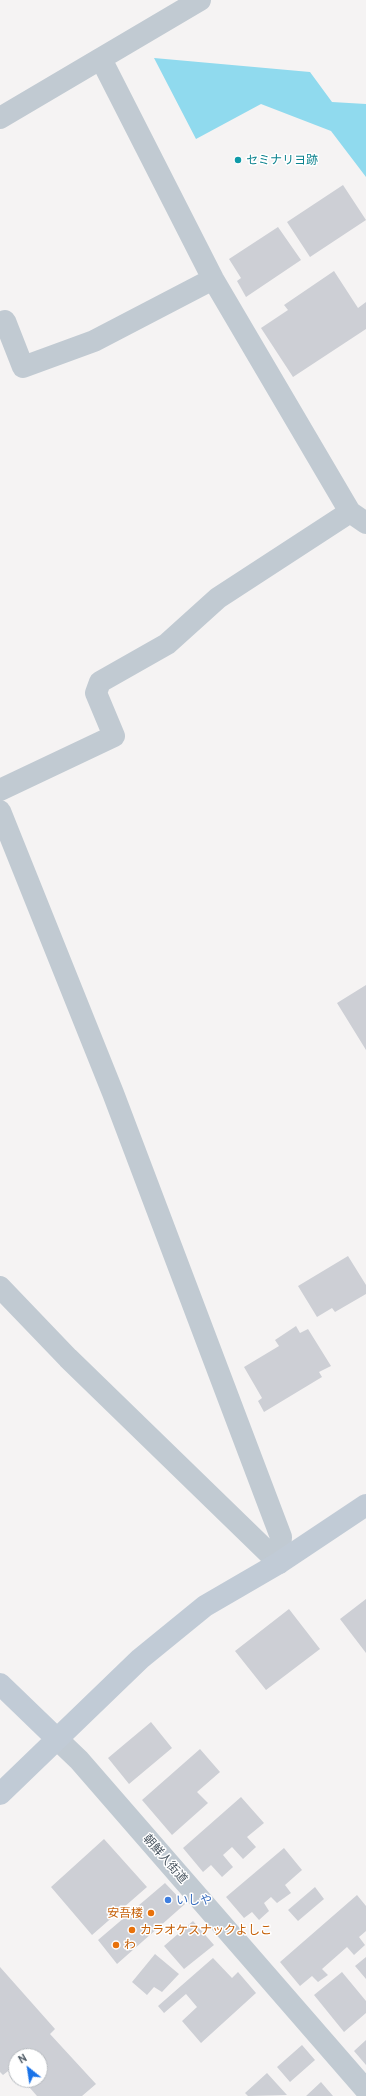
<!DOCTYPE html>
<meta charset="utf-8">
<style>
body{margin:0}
#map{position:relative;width:366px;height:2096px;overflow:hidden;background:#f5f3f3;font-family:Cabin,sans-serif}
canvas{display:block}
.north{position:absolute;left:8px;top:2048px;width:40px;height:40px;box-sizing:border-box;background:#fff;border:1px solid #b7bbc0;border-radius:50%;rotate:330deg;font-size:11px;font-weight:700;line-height:16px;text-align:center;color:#4a5661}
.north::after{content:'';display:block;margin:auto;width:14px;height:18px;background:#1a73e8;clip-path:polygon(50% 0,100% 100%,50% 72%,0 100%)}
</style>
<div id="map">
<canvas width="366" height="2096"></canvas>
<div class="north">N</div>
</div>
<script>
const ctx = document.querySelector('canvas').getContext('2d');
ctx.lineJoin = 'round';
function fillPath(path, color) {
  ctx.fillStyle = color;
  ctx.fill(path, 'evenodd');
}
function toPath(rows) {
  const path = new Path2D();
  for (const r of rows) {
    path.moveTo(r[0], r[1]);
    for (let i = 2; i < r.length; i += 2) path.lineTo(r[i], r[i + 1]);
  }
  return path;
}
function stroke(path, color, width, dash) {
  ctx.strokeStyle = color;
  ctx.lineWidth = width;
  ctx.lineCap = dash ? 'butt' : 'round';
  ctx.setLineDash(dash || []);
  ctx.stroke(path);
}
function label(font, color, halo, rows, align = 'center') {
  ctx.font = font + ' Cabin,"Noto Sans JP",sans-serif';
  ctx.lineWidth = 3;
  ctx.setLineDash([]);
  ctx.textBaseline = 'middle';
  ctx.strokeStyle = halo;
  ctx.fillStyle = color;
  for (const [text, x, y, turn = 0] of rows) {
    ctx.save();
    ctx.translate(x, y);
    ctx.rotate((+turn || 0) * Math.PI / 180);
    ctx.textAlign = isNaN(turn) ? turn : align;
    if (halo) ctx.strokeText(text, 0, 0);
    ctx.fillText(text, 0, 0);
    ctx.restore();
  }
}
fillPath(toPath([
 [154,58,310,72,332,102,366,104,366,177,331,131,261,104,196,139]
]), '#90daee');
fillPath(toPath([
 [343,185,366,220,310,257,287,222],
 [278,227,301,260,246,297,237,281,241,278,229,259],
 [334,271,358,308,366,302,366,329,293,377,261,328,288,310,284,305],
 [366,985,366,1050,337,1003],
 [348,1256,366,1285,366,1294,335,1312,332,1308,317,1317,298,1286],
 [296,1326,300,1333,308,1329,331,1366,319,1372,322,1377,264,1412,258,1401,262,1398,244,1367,279,1346,275,1340],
 [366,1599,366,1653,340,1619],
 [289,1609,320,1649,266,1690,235,1651],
 [151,1722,172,1748,129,1784,108,1758],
 [200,1749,220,1772,197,1792,208,1803,172,1835,142,1800],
 [241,1797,264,1823,247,1837,256,1847,243,1859,232,1847,223,1855,233,1867,222,1877,211,1865,203,1872,183,1848],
 [104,1839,147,1887,92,1935,51,1887],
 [284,1848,302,1870,285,1885,291,1893,277,1903,271,1897,264,1903,269,1911,259,1920,252,1912,244,1918,226,1897],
 [165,1883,185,1904,117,1964,98,1940],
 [315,1887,324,1899,298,1921,288,1910],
 [357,1895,366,1906,366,1931,359,1937,365,1945,354,1955,347,1947,322,1969,328,1975,318,1982,312,1976,300,1986,280,1962],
 [193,1921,214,1945,184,1969,164,1946],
 [155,1954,179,1974,162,1992,154,1987,147,1995,132,1982],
 [366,1957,366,1979,355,1966],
 [213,1958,232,1978,238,1972,256,1993,201,2043,182,2021,197,2007,186,1994,164,2013,158,2006],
 [0,1967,55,2029,50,2034,96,2084,82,2096,37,2096,23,2080,40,2080,40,2056,16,2056,16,2072,12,2068,3,2075,0,2072],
 [342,1972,366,2001,366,2013,344,2032,314,1995],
 [366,2040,366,2065,354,2051],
 [302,2045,315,2060,290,2082,277,2067],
 [267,2073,287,2095,248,2096,245,2093],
 [321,2082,333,2096,306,2096]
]), '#cdcfd5');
stroke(toPath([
 [101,59,213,279,350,512,366,523],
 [0,118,200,0],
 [0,323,5,321,23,367,94,341,213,279],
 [0,790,114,736,96,693,100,682,167,644,218,598,350,512],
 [0,811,113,1093,281,1537,279,1563],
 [0,1287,68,1358,279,1563],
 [56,1738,79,1760,366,2090]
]), '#c1cad2', 22);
stroke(toPath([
 [0,1684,56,1738],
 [0,1794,140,1659,205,1606,279,1563,366,1505]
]), '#c1cbd6', 22);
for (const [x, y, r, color] of [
 [238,160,4,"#0f9aa8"],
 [168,1900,4,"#3f7fe0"],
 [151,1913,4,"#e8710a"],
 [132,1930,4,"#e8710a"],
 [116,1945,4,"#e8710a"]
]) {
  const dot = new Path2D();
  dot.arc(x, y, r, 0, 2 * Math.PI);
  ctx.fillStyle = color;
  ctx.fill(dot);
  stroke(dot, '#fff', 1.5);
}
label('12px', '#0d838f', '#fff', [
 ["セミナリヨ跡",246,160]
], 'left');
label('12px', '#4a5661', '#fff', [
 ["朝鮮人街道",165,1859,49]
]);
label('12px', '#366cbe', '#fff', [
 ["いしや",176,1900]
], 'left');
label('12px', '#c56008', '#fff', [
 ["安吾楼",143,1913,"right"],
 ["カラオケスナックよしこ",140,1930],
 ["わ",124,1945]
], 'left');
</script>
